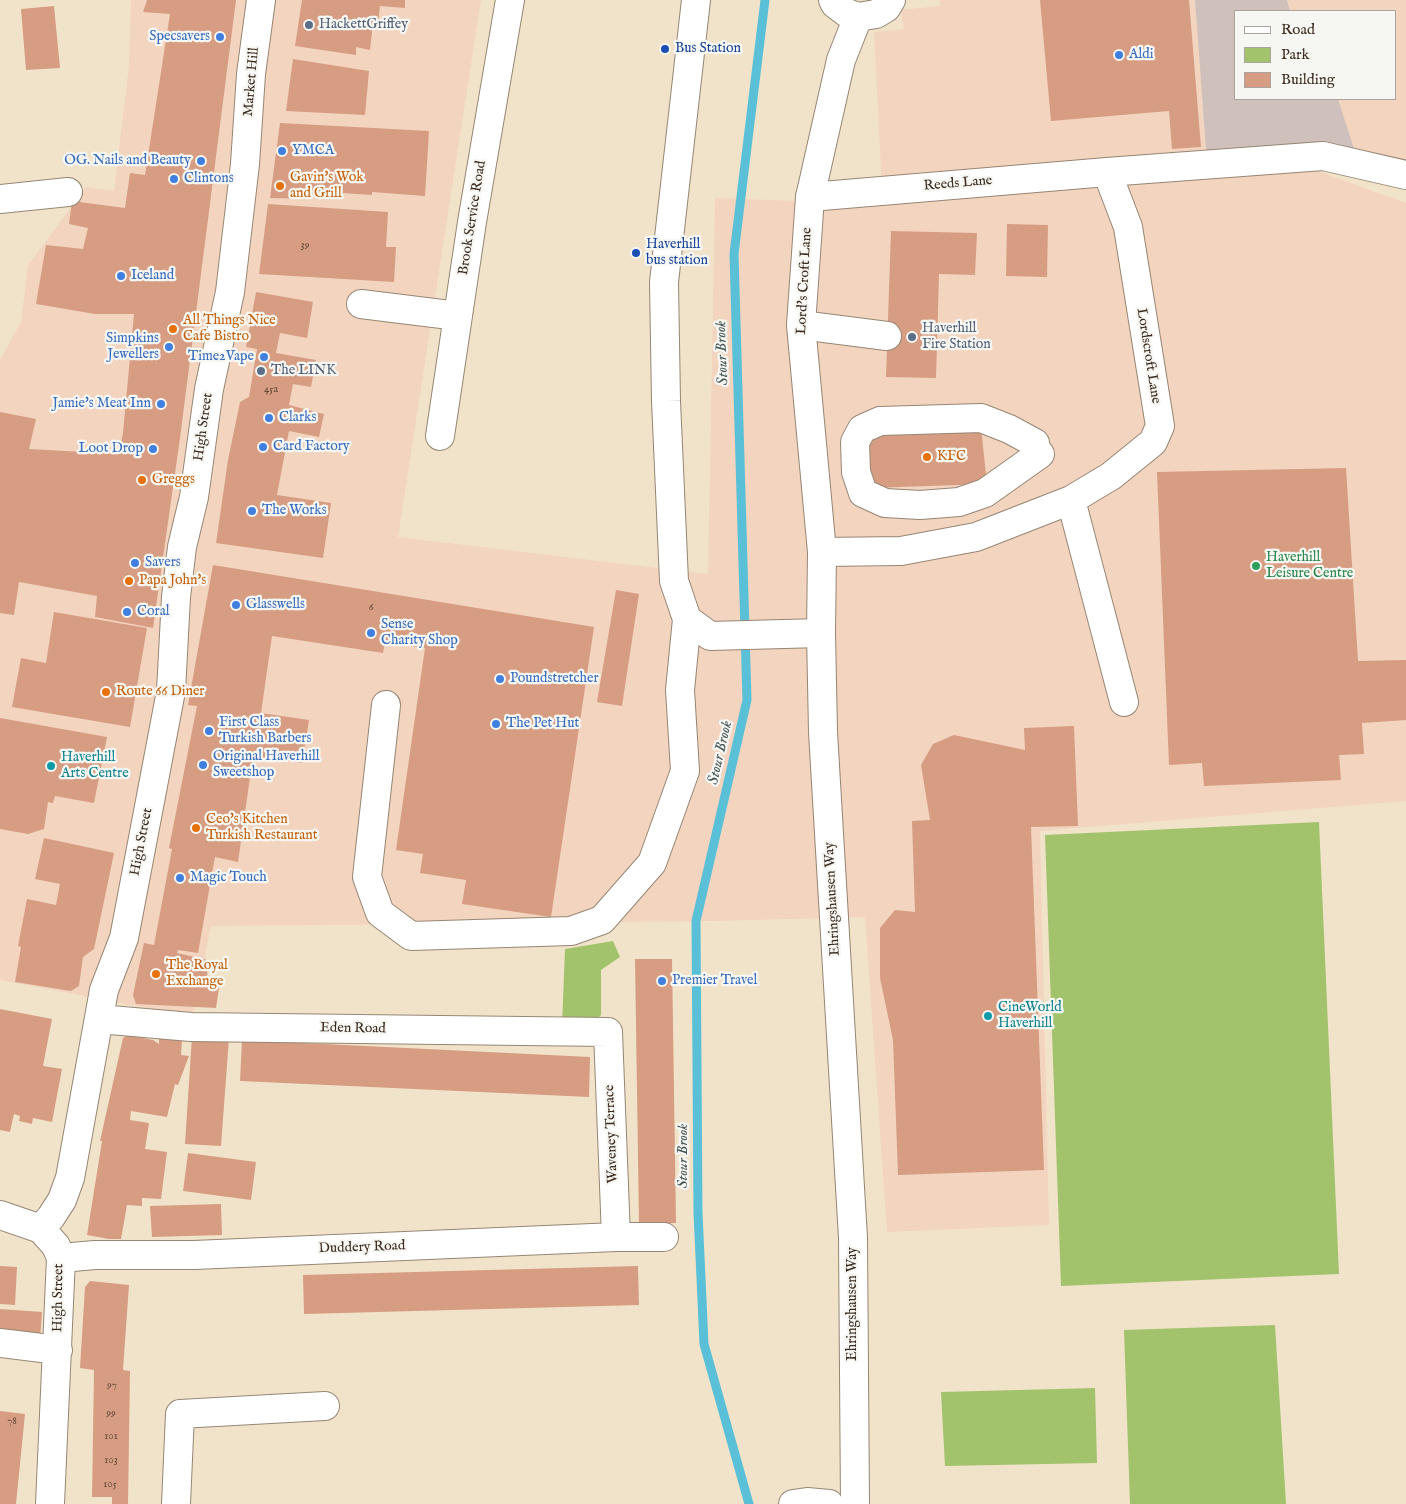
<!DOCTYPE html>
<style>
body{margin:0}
#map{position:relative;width:1406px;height:1504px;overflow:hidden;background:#f1e3ca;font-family:"IM FELL English",serif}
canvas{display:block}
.legend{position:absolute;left:1234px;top:10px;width:162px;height:90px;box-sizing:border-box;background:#f6f6f2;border:1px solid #aba49d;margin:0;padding:6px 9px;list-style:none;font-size:15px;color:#3b2a1e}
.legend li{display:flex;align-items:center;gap:10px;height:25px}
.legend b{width:25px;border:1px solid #aba49d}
</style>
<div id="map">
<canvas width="1406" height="1504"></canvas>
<ul class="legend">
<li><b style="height:6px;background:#fff"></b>Road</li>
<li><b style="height:14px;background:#a2c36c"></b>Park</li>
<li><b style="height:14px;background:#d69d82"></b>Building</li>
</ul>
</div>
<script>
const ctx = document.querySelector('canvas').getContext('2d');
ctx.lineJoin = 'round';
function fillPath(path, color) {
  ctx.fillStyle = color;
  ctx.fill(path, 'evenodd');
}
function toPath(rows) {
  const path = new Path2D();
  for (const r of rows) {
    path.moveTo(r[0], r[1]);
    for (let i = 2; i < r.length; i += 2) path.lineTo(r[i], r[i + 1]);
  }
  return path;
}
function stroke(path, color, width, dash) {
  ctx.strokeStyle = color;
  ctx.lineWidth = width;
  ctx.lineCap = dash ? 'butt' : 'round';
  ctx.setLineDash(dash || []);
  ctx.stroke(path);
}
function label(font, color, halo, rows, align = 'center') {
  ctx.font = font + ' "IM FELL English",serif';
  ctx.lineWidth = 4.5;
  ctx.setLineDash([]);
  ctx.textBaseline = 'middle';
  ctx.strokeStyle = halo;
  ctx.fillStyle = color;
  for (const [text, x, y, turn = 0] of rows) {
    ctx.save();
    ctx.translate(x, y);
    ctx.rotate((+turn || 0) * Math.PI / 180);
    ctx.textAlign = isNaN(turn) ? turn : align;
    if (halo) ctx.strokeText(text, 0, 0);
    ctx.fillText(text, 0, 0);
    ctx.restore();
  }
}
fillPath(toPath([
 [131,0,481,0,398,537,708,574,715,198,880,204,1315,170,1406,203,1406,801,1040,831,1049,1225,887,1232,865,917,716,921,211,926,193,1017,0,980,0,360,21,322,28,265,86,187,114,191,129,65],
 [940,0,1195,0,1207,164,882,191,874,32,904,29,900,10,940,6],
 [1287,0,1406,0,1406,175,1359,164,1338,99,1395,99,1395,11,1290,11]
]), '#f3d4bf');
fillPath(toPath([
 [1195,0,1287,0,1290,11,1235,11,1235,99,1338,99,1359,164,1207,164]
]), '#cfc0bb');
fillPath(toPath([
 [1319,822,1339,1274,1061,1286,1045,835],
 [613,941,620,957,601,970,601,1015,594,1022,562,1026,565,949],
 [1275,1325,1286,1504,1130,1504,1124,1330],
 [1095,1388,1097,1463,945,1466,941,1392]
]), '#a2c36c');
stroke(toPath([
 [749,1504,704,1344,698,1213,696,921,747,700,734,254,765,0]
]), '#5ac0d8', 9);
fillPath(toPath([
 [147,0,236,0,180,438,153,628,95,617,97,596,19,582,14,615,0,613,0,412,36,419,29,449,119,454,123,433,134,314,95,314,36,304,46,245,83,249,88,228,69,224,72,201,125,208,130,173,145,175,170,14,143,12],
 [302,0,405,0,405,8,380,6,378,24,373,23,370,50,356,47,356,55,295,46],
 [1040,0,1189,0,1201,147,1172,149,1169,111,1051,121],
 [54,6,60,68,26,70,21,9],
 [293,59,369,71,365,115,286,111],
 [280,123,429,131,425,196,372,192,372,195,313,191,312,199,270,198],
 [268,204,388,212,386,247,396,247,394,282,259,274],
 [1007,224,1048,225,1047,277,1006,276],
 [891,231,977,233,975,275,939,274,936,378,886,377],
 [256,292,313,302,307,338,280,333,276,353,316,360,311,387,293,384,289,405,324,414,319,437,289,431,277,495,331,503,323,558,216,543,228,460,240,402,249,397,257,349,246,347],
 [981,427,987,484,871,488,868,429],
 [1346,468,1358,661,1406,660,1406,720,1362,723,1364,754,1339,755,1341,780,1204,786,1202,763,1169,765,1157,472],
 [213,565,594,627,551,917,462,904,466,880,420,873,423,854,396,850,425,648,385,642,383,653,272,636,261,713,309,720,302,763,253,756,238,862,215,857,198,953,178,950,177,953,208,960,207,980,220,982,216,1008,136,1004,133,995,144,943,154,945,172,849,169,848,197,706,188,705],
 [616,590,639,594,622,706,597,702],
 [54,612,147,628,130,727,12,707,21,658,46,663],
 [0,718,107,737,94,803,55,796,53,803,48,802,44,829,28,834,0,829],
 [1074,726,1078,826,1031,827,1044,1170,898,1175,893,1040,880,978,880,928,895,910,915,912,912,821,930,820,921,765,933,744,954,735,1025,750,1024,728],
 [44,838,114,853,94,949,83,957,79,986,71,991,15,982,21,947,18,946,27,899,56,905,60,884,35,879],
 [635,959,672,959,676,1223,639,1224],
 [0,1009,52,1019,43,1066,62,1069,52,1122,33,1118,32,1124,19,1121,20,1116,14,1114,10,1132,0,1130],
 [128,1035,153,1040,159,1044,159,1037,182,1039,181,1055,189,1056,178,1085,175,1084,167,1117,131,1111,130,1120,149,1123,145,1149,167,1152,161,1199,142,1198,142,1206,127,1205,121,1239,109,1239,87,1235,102,1141,100,1141,123,1038],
 [192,1036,229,1038,221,1146,185,1144],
 [242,1040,590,1057,589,1097,240,1081],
 [188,1153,256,1162,251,1200,183,1191],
 [221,1204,222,1235,152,1237,150,1206],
 [0,1266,17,1267,15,1305,0,1304],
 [638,1266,639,1305,304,1314,303,1275],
 [90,1281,129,1285,123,1370,130,1371,128,1504,112,1504,112,1497,92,1497,94,1370,80,1368,85,1287],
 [0,1309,42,1312,40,1340,0,1336],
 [0,1411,25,1414,16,1504,0,1504]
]), '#d69d82');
const minor = toPath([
 [810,197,1107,172,1323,156,1406,175],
 [0,199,68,192],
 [361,304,458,316],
 [801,325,887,336],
 [440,436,472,222,510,0],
 [1035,443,1009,429,981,418,880,421,862,429,855,442,856,472,863,493,885,503,920,505,959,502,985,493,1040,454],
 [1071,500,1124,702],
 [822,552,901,551,976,537,1071,500,1111,476,1153,442,1160,426,1128,227,1107,172],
 [687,619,710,636,821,633],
 [386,705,367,877,380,913,411,936,571,931,602,920,652,863,685,771,680,690,687,619,674,581,666,401,664,282,696,0],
 [99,1019,191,1027,608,1032,616,1237],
 [0,1215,41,1229,56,1246,61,1258,50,1504],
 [41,1229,51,1217,62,1200,70,1178,104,990,124,938,171,691,176,597,182,547,194,497,209,389,230,292,245,164,251,74,261,0],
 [61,1258,95,1255,194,1255,616,1237,664,1237],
 [0,1343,58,1350],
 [176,1504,180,1414,325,1406],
 [793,1504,807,1502,829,1504]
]);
const major = toPath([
 [833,0,835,4,847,13,858,17,876,14,886,8,891,0],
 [855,1504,853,1238,823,732,821,633,822,552,801,325,810,197,841,60,858,17]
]);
stroke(minor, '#968674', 30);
stroke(major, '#968674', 30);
stroke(minor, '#fff', 28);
stroke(major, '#fff', 28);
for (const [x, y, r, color] of [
 [309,25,5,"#5c6f8a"],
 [220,37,5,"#3f7fe0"],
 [665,49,5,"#1a4fb4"],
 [1119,55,5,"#3f7fe0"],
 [282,151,5,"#3f7fe0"],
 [201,161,5,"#3f7fe0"],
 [174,179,5,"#3f7fe0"],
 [280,186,5,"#e8710a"],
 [636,253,5,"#1a4fb4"],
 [121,276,5,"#3f7fe0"],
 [173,329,5,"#e8710a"],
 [912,337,5,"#5c6f8a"],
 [169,347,5,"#3f7fe0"],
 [264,357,5,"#3f7fe0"],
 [261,371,5,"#5c6f8a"],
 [161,404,5,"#3f7fe0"],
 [269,418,5,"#3f7fe0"],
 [263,447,5,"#3f7fe0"],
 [153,449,5,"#3f7fe0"],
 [927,457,5,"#e8710a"],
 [142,480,5,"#e8710a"],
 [252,511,5,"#3f7fe0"],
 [135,563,5,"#3f7fe0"],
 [1256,566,5,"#2e9e5b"],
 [129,581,5,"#e8710a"],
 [236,605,5,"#3f7fe0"],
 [127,612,5,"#3f7fe0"],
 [371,633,5,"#3f7fe0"],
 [500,679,5,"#3f7fe0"],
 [106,692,5,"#e8710a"],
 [496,724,5,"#3f7fe0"],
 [209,731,5,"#3f7fe0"],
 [203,765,5,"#3f7fe0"],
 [51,766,5,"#0f9aa8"],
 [196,828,5,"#e8710a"],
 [180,878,5,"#3f7fe0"],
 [156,974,5,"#e8710a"],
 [662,981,5,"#3f7fe0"],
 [988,1016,5,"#0f9aa8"]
]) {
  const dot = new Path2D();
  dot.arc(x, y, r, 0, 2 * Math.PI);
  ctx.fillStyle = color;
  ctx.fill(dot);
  stroke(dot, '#f6f6f2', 2);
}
label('11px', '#624737', null, [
 ["39",305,246],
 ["45a",271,390],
 ["6",371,608],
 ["97",112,1386],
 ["99",111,1414],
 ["78",12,1422],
 ["101",111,1437],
 ["103",111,1461],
 ["105",110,1485]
]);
label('14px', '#4e5e75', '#f6f6f2', [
 ["HackettGriffey",319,25],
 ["Haverhill",922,329],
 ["Fire Station",922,345],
 ["The LINK",271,371]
], 'left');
label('14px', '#366cbe', '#f6f6f2', [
 ["Specsavers",210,37,"right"],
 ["Aldi",1129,55],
 ["YMCA",292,151],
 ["OG. Nails and Beauty",191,161,"right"],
 ["Clintons",184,179],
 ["Iceland",131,276],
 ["Simpkins",159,339,"right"],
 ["Jewellers",159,355,"right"],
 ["Time2Vape",254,357,"right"],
 ["Jamie's Meat Inn",151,404,"right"],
 ["Clarks",279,418],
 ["Card Factory",273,447],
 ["Loot Drop",143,449,"right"],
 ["The Works",262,511],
 ["Savers",145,563],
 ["Glasswells",246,605],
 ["Coral",137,612],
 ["Sense",381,625],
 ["Charity Shop",381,641],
 ["Poundstretcher",510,679],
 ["First Class",219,723],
 ["Turkish Barbers",219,739],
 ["The Pet Hut",506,724],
 ["Original Haverhill",213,757],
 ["Sweetshop",213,773],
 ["Magic Touch",190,878],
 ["Premier Travel",672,981]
], 'left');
label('14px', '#164399', '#f6f6f2', [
 ["Bus Station",675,49],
 ["Haverhill",646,245],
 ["bus station",646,261]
], 'left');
label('14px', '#3b2a1e', '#f6f6f2', [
 ["Market Hill",252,82,-85],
 ["Reeds Lane",958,184,-5],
 ["Brook Service Road",473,218,-81],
 ["Lord's Croft Lane",805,281,-87],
 ["Lordscroft Lane",1148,356,81],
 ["High Street",204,427,-82],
 ["High Street",142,842,-79],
 ["Ehringshausen Way",833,899,-93],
 ["Eden Road",353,1029,1],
 ["Waveney Terrace",612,1134,-92],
 ["Duddery Road",362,1248,-2],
 ["High Street",59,1298,-89],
 ["Ehringshausen Way",853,1304,-90]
]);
label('14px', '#c56008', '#f6f6f2', [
 ["Gavin's Wok",290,178],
 ["and Grill",290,194],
 ["All Things Nice",183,321],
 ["Cafe Bistro",183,337],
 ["KFC",937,457],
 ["Greggs",152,480],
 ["Papa John's",139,581],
 ["Route 66 Diner",116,692],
 ["Ceo's Kitchen",206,820],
 ["Turkish Restaurant",206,836],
 ["The Royal",166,966],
 ["Exchange",166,982]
], 'left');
label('14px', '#27864d', '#f6f6f2', [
 ["Haverhill",1266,558],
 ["Leisure Centre",1266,574]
], 'left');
label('14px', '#0d838f', '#f6f6f2', [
 ["Haverhill",61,758],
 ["Arts Centre",61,774],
 ["CineWorld",998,1008],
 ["Haverhill",998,1024]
], 'left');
label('italic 15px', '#445756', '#f6f6f2', [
 ["Stour Brook",723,353,-92],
 ["Stour Brook",721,753,-77],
 ["Stour Brook",684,1156,-90]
]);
</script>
